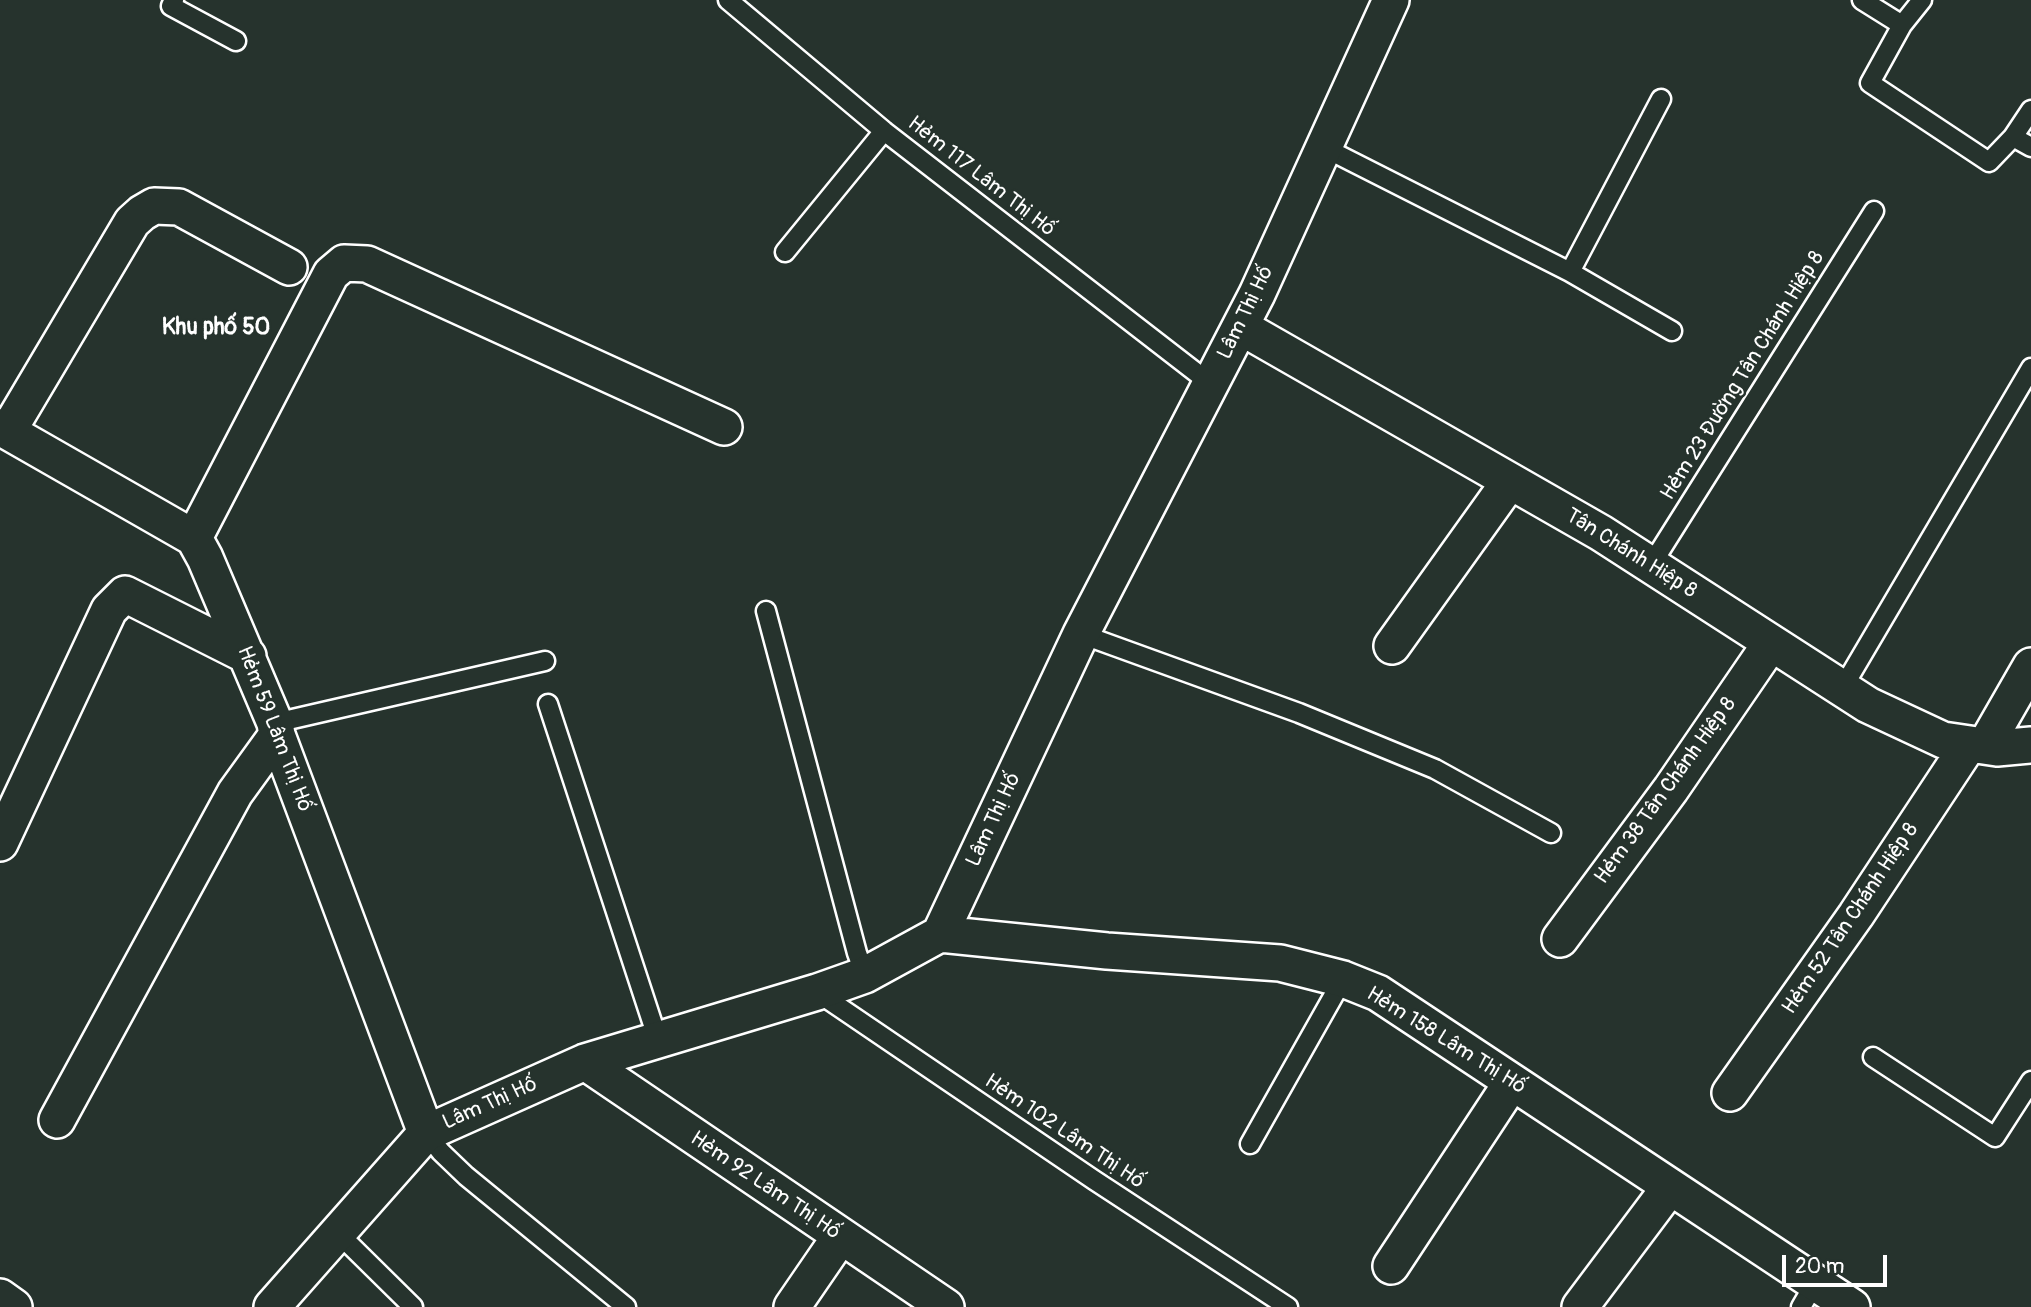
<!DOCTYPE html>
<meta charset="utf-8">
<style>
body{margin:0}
#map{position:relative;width:2031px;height:1307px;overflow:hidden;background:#26332d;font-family:Pangolin,sans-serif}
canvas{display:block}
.scale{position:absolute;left:1782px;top:1255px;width:105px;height:32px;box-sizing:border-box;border:4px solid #fff;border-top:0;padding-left:9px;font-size:21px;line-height:24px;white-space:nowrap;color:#fff;-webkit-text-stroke:5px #26332d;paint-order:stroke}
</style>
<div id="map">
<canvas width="2031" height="1307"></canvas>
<div class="scale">20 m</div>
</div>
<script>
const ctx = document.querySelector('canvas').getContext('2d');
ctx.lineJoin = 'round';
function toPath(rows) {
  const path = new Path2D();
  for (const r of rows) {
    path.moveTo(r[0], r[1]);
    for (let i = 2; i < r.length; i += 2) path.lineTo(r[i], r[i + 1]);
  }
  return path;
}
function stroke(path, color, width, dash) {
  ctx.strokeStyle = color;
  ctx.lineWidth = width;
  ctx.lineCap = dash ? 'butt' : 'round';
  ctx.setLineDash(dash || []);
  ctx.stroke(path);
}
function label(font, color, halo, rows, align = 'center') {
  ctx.font = font + ' Pangolin,sans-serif';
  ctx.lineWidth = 5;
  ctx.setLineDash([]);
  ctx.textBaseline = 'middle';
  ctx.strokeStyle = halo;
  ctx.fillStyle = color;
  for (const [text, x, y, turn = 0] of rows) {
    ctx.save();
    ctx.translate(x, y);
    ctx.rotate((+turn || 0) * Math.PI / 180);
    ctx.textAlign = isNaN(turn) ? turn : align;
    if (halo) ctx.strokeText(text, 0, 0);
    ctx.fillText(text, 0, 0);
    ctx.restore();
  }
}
const lane = toPath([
 [174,0,171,6,236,41],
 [728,0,884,131,1211,384],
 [1862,0,1902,25,1922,0],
 [1902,25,1870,83,1989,162,2013,137,2031,110],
 [2013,137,2031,147],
 [1323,147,1570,272,1672,331],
 [785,252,884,131],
 [1570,272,1661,99],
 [1651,565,1874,211],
 [766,611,857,953,865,975],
 [1081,634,1299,713,1435,769,1551,833],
 [1842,689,2031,368],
 [548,704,658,1040],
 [275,723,545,661],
 [817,992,1094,1180,1288,1307],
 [1873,1057,1995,1137,2031,1081],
 [426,1133,441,1152,466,1176,626,1307],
 [1250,1144,1343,979],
 [337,1232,413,1307],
 [1801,1307,1815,1283]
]);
const street = toPath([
 [1241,327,1601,533,1868,705,1943,740,1997,748,2031,745],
 [0,427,194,538,205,558,275,723,277,735,426,1133],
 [8,431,132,222,142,213,154,206,179,207,289,267],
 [194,538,331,274,344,263,367,264,724,427],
 [1392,646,1510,481],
 [1985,746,2031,666],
 [0,843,109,610,125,594,248,656],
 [940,934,1107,951,1280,963,1343,979,1378,993,1852,1307],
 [1560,939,1671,789,1771,643],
 [585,1062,946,1307],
 [1730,1093,1856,915,1969,744],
 [57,1120,235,793,277,735],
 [1391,1266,1512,1082],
 [0,1297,14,1307],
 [272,1307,426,1133,585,1062,817,992,865,975,940,934,1081,634,1257,294,1391,0],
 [792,1307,840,1237],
 [1580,1307,1670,1187]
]);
stroke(lane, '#fff', 23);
stroke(street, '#fff', 40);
stroke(lane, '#26332d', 18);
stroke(street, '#26332d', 35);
label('21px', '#fff', '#26332d', [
 ["Hẻm 117 Lâm Thị Hố",981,177,38],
 ["Lâm Thị Hố",1246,313,-64],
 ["Hẻm 23 Đường Tân Chánh Hiệp 8",1743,376,-58],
 ["Tân Chánh Hiệp 8",1631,554,32],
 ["Hẻm 59 Lâm Thị Hố",274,729,69],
 ["Hẻm 38 Tân Chánh Hiệp 8",1666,791,-54],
 ["Lâm Thị Hố",994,820,-65],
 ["Hẻm 52 Tân Chánh Hiệp 8",1851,919,-56],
 ["Hẻm 158 Lâm Thị Hố",1446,1041,32],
 ["Lâm Thị Hố",490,1104,-24],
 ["Hẻm 102 Lâm Thị Hố",1064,1132,34],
 ["Hẻm 92 Lâm Thị Hố",765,1186,34]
]);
label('bold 23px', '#fff', '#26332d', [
 ["Khu phố 50",216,328]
]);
</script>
